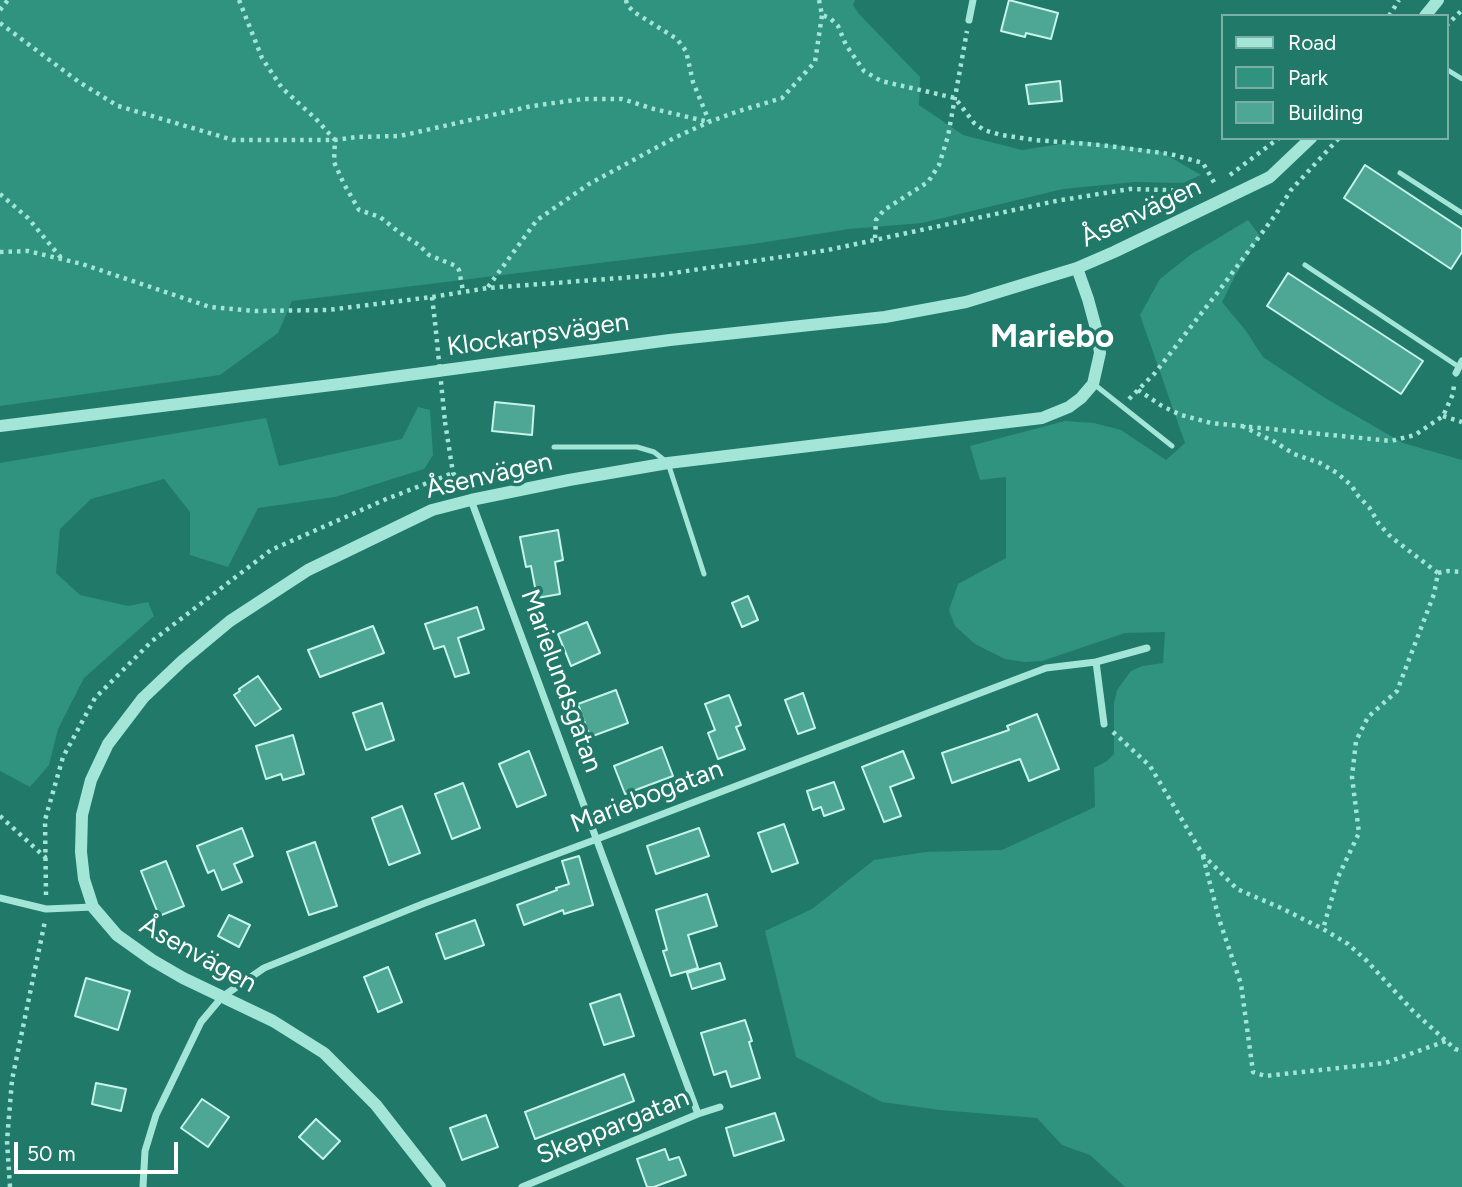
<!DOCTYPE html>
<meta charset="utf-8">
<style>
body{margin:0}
#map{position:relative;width:1462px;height:1187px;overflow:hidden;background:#217969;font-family:Figtree,sans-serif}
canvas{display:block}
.legend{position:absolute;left:1221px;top:14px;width:228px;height:126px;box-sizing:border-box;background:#217969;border:2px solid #7aafa5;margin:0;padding:9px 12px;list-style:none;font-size:21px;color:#fff}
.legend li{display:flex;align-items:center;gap:14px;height:35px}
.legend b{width:35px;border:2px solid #7aafa5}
.scale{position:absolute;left:14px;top:1142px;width:164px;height:32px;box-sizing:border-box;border:4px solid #fff;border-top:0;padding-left:9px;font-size:21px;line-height:24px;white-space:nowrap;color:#fff;-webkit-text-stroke:5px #217969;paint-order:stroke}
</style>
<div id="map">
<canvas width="1462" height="1187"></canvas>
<ul class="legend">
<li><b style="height:9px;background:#a3e5d7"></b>Road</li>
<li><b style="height:19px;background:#2f937f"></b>Park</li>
<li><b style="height:19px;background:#4ea694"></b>Building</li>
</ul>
<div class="scale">50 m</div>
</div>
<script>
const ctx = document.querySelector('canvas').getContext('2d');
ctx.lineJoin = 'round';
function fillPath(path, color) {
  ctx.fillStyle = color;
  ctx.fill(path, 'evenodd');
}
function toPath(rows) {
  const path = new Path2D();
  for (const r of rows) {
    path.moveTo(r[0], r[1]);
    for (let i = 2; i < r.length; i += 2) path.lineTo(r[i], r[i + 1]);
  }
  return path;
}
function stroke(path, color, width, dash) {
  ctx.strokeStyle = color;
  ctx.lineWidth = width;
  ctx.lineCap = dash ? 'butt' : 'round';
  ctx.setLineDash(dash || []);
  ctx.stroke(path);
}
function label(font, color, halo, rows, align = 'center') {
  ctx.font = font + ' Figtree,sans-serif';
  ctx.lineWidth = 7;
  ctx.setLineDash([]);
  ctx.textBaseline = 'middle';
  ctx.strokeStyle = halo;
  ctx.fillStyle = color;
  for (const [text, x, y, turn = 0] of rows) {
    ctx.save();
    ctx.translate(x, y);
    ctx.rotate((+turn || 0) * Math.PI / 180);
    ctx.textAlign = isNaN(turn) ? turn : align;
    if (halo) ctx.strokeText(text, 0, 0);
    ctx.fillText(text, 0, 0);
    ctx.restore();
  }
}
fillPath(toPath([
 [0,0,855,0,853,5,859,14,920,77,919,105,963,135,1022,150,1080,141,1160,151,1201,175,1183,183,1135,182,1063,189,922,223,849,229,753,244,292,301,278,333,220,375,0,406],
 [1248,220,1260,236,1235,276,1222,302,1246,331,1263,357,1325,398,1403,443,1462,460,1462,1187,1125,1187,1090,1155,1062,1145,1037,1118,940,1110,882,1102,796,1057,765,931,812,909,874,860,925,852,1002,850,1095,807,1094,768,1107,761,1114,754,1114,703,1117,690,1131,671,1142,666,1163,663,1165,632,1125,633,1042,661,1024,662,1005,659,975,644,955,626,949,610,958,584,1006,558,1006,477,980,480,970,446,1065,421,1094,423,1121,430,1166,460,1185,443,1140,315,1160,279,1190,255],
 [418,407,430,410,433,455,424,469,335,497,258,508,228,567,190,555,190,512,164,479,91,499,60,529,56,573,80,595,128,606,148,602,154,616,84,678,58,729,49,765,30,787,0,771,0,463,266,418,279,466,402,439]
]), '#2f937f');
const building = toPath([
 [1009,0,1058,13,1051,39,1026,33,1025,37,1001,31,1009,0],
 [1060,81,1062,101,1029,104,1026,85,1060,81],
 [1365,165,1462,229,1462,252,1451,269,1344,198,1365,165],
 [1288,273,1423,361,1401,394,1267,306,1288,273],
 [495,402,534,406,532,435,492,431,495,402],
 [558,530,563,560,555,562,560,594,537,598,531,566,526,567,520,537,558,530],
 [748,596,758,620,742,627,732,603,748,596],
 [477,607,484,629,458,638,469,673,455,677,444,646,434,649,425,624,477,607],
 [587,622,600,653,571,666,558,634,587,622],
 [373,626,384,653,320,677,308,650,373,626],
 [258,676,281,709,255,726,234,695,240,691,239,689,258,676],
 [616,690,628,723,590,737,578,704,616,690],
 [803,693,815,728,798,734,785,700,803,693],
 [729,695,741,725,736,727,745,749,718,759,708,733,715,730,705,704,729,695],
 [382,703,394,740,366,750,353,713,382,703],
 [1037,714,1059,769,1029,781,1020,759,952,783,942,753,1009,730,1007,726,1037,714],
 [293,735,304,774,283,780,281,774,266,779,256,746,293,735],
 [662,747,673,776,625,794,614,766,662,747],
 [529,751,546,795,517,807,499,764,529,751],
 [903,751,914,778,890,787,901,816,884,822,862,767,903,751],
 [834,782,844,809,824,816,821,807,813,810,807,791,834,782],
 [463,783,480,828,452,839,435,794,463,783],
 [402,806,420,853,389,865,372,818,402,806],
 [784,824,798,863,772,872,758,833,784,824],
 [242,828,253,856,234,864,242,882,222,890,214,870,208,873,197,846,242,828],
 [699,828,709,856,656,874,647,846,699,828],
 [315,842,337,906,309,915,287,852,315,842],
 [579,856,593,905,564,914,563,910,524,925,517,905,557,890,556,888,569,884,562,861,579,856],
 [166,861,184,906,159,916,141,871,166,861],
 [707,894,717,926,688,935,698,968,671,976,663,951,667,950,656,910,707,894],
 [229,915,250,925,239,947,218,936,229,915],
 [475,920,484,945,445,959,436,934,475,920],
 [720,963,725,979,692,989,687,973,720,963],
 [388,967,402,1002,378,1012,364,977,388,967],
 [86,978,130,991,118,1030,75,1016,86,978],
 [620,994,634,1036,604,1045,590,1004,620,994],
 [745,1020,752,1041,749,1042,760,1078,731,1087,726,1071,714,1075,701,1033,745,1020],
 [624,1074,634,1101,535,1139,525,1112,624,1074],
 [96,1083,126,1089,121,1111,92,1104,96,1083],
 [202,1099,229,1117,208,1147,181,1128,202,1099],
 [775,1113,784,1140,734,1156,726,1128,775,1113],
 [486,1115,498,1147,462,1160,450,1128,486,1115],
 [316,1119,340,1141,323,1159,299,1137,316,1119],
 [665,1149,669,1160,679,1157,686,1175,654,1187,647,1187,637,1159,665,1149]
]);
fillPath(building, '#4ea694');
stroke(building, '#c6f4ea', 2);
stroke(toPath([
 [239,0,262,58,282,88,316,119,335,140,334,162,344,184,359,210,380,217,400,233,419,245,429,255,456,266,459,270,463,291],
 [626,0,627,5,634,12,677,39,686,51,693,82,709,121],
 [819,0,822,15,830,18,838,26,846,45,864,71,881,81,955,98,974,123,984,130,1001,135,1035,140,1101,145,1170,154,1203,163,1215,184],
 [0,10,8,0],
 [1389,16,1399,0],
 [0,23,79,82,118,106,233,140,335,140,356,137,400,136,532,106,583,99,622,99,654,109,709,122],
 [1446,26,1462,10],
 [1230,175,1279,138],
 [0,194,28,218,62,259],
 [875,238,876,220,884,210,928,182,939,165,948,136,967,31],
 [0,252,28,251,82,264,210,307,255,311,328,310,432,297,488,288,660,275,828,250,1056,201,1130,189,1202,191],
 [488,287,537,220,589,184,676,137,709,122,736,112,782,98,815,62,822,15],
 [432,297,435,322],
 [1138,390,1162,406,1181,415,1211,423,1391,441,1415,435,1443,416,1453,394,1454,385],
 [1129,399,1155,373,1221,288,1276,214,1291,190,1339,138],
 [1443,416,1462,422],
 [445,422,453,473,463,487],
 [1242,426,1275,442,1294,454,1320,463,1337,473,1351,485,1359,497,1369,507,1379,524,1391,537,1438,573,1434,594,1397,691,1368,717,1356,741,1352,777,1359,833,1338,877,1323,929],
 [1438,573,1448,571,1462,572],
 [1113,732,1150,766,1203,855,1237,889,1281,908,1323,929,1348,944,1367,961,1413,1011,1455,1049,1462,1051],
 [0,816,46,858],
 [1203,856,1219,919,1241,984,1253,1072,1265,1076,1385,1063,1446,1041],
 [46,895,45,820,63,757,95,698,152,641,271,550,384,500,453,473],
 [10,1187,7,1141,12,1080,45,921]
]), '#a3e5d7', 4.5, [3.5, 5]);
stroke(toPath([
 [1446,69,1462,79],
 [1400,173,1462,213],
 [1305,265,1459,367],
 [1095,385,1172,446],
 [554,447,637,447,654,452,668,463,704,574]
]), '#a3e5d7', 5);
stroke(toPath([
 [969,20,973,0],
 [1456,373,1462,361],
 [471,500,698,1114],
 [1096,662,1104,724],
 [0,898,46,909,93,907],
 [143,1187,145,1151,156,1115,201,1022,222,997,264,968,425,903,597,839,1046,668,1096,662,1147,648],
 [522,1187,698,1114,720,1107]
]), '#a3e5d7', 7);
stroke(toPath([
 [1425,16,1438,0],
 [0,426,348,383,670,340,885,317,966,302,1077,268,1114,252,1270,177,1311,138],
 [440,1187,376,1105,324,1053,273,1021,183,978,152,960,117,935,93,907,84,879,81,852,82,815,91,780,108,744,143,698,182,661,230,621,308,570,432,510,471,500,569,480,668,463,1042,418,1069,407,1081,398,1093,384,1100,353,1097,332,1088,299,1077,268]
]), '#a3e5d7', 12);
stroke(toPath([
 [435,322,445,422]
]), '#a3e5d7', 4.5, [3.5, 5]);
label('26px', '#fff', '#217969', [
 ["Åsenvägen",1141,213,-25],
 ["Klockarpsvägen",538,335,-8],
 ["Åsenvägen",489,476,-13],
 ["Marielundsgatan",561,681,70],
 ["Mariebogatan",647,797,-21],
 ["Åsenvägen",198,955,29],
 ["Skeppargatan",613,1127,-22]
]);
label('bold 33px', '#fff', '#217969', [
 ["Mariebo",1052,337]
]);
</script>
